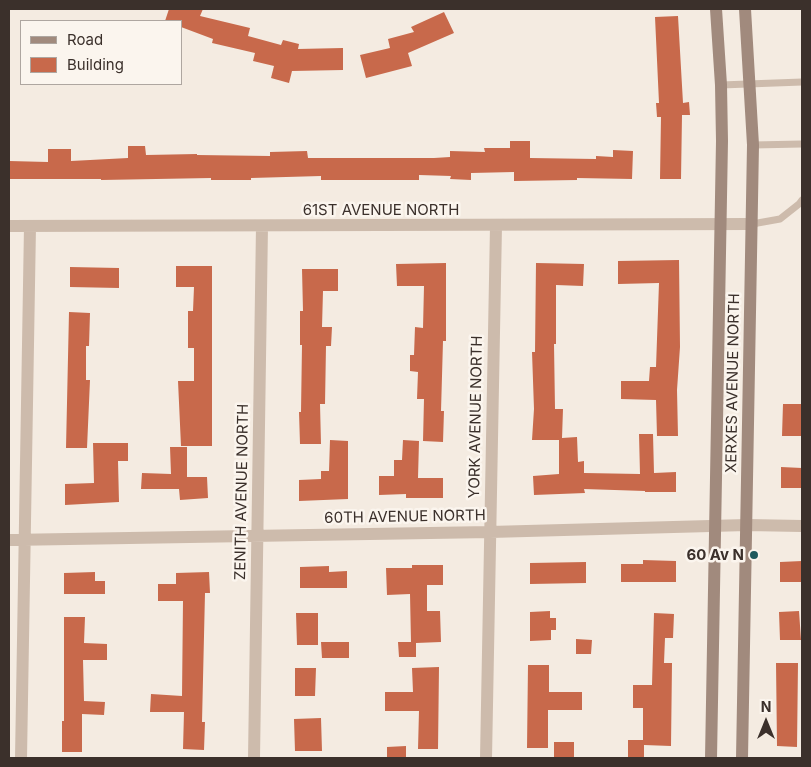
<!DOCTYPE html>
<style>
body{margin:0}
#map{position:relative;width:811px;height:767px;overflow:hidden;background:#f4ebe1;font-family:Inter,sans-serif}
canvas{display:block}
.frame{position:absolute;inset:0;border:10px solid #3b302b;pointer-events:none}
.legend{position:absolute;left:20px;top:20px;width:162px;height:65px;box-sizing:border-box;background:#fbf5ee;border:1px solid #aea6a0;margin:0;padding:6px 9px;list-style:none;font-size:15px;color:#3b302b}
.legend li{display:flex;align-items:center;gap:10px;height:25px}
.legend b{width:25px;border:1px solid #aea6a0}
.north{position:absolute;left:741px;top:697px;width:50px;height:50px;-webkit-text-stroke:4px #fbf5ee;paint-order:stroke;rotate:0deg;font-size:14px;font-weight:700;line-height:20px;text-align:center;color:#3b302b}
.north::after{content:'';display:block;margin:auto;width:18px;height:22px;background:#3b302b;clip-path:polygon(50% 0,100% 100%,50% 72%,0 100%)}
</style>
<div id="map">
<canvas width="811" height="767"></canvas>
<div class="frame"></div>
<ul class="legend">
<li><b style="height:6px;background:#a18a7d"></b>Road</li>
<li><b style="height:14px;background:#c8694b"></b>Building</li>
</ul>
<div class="north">N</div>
</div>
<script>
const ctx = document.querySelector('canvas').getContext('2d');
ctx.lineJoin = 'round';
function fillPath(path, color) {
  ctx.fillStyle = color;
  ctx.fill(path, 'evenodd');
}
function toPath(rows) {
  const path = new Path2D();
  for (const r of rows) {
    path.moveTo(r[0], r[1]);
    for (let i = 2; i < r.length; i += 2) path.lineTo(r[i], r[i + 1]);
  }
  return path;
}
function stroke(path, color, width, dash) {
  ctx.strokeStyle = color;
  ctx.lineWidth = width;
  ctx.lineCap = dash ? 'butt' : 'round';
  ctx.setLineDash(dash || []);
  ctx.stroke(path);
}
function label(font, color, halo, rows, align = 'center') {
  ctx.font = font + ' Inter,sans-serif';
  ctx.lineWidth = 5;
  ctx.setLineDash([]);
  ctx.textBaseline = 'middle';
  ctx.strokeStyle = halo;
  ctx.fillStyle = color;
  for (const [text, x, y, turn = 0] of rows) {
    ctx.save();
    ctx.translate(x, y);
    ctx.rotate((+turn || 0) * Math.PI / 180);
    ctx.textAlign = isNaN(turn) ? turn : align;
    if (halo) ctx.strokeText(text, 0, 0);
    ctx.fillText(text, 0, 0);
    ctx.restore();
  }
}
fillPath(toPath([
 [169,9,203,9,200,16,250,28,248,36,281,45,283,40,299,44,298,49,343,48,343,70,292,71,289,83,271,78,274,66,253,61,255,53,212,43,213,39,181,27,181,21,165,21],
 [444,12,454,33,408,53,412,66,366,78,360,55,390,48,388,39,414,32,411,27],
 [678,16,683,103,689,102,690,115,682,115,681,179,660,179,661,117,657,117,656,103,659,103,655,17],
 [510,141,530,141,530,158,596,159,596,156,613,157,613,150,633,151,632,179,577,178,577,180,514,181,514,172,471,173,471,180,450,179,451,176,419,175,419,180,321,180,321,176,251,178,251,180,211,180,211,178,101,180,101,179,9,179,9,161,48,162,48,149,71,149,71,161,128,158,128,146,145,146,146,155,197,154,197,155,270,156,270,152,307,151,308,158,434,158,450,157,450,151,485,152,484,148,510,148],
 [679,260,680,347,677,390,678,436,657,436,656,400,621,399,621,381,649,381,650,367,656,367,659,283,618,284,618,261],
 [446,263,446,341,443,341,441,411,444,411,443,442,423,441,424,399,417,399,418,372,410,371,410,355,414,355,415,327,423,328,424,286,397,286,396,264],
 [536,263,584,264,583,286,556,285,556,344,554,344,555,409,563,409,562,438,577,437,578,462,584,461,584,473,640,474,639,434,653,434,654,473,676,472,676,492,645,492,645,491,584,489,585,493,534,495,533,476,559,474,559,440,532,440,534,409,532,352,535,352],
 [176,266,212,266,212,446,181,446,178,381,194,381,194,348,188,348,188,311,193,311,194,287,176,287],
 [70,267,119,268,119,288,70,287],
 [302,269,338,269,338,291,323,291,322,327,332,327,331,346,326,346,325,404,320,404,321,444,300,444,299,412,301,412,302,345,300,345,300,311,303,311],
 [69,312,90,313,89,346,86,346,86,380,90,380,87,448,66,448],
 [783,404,802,404,802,436,782,436],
 [330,440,348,441,348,499,299,501,299,480,321,479,321,471,329,471],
 [403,440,419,441,418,478,443,478,443,498,406,498,406,494,379,495,379,476,394,476,394,460,402,460],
 [93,443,128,443,128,461,118,461,119,502,65,505,65,484,94,483],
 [170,447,187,447,187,477,207,477,208,498,180,500,179,489,141,489,142,473,171,474],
 [781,467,802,468,802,488,781,488],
 [643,560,676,561,676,582,621,582,621,564,643,564],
 [802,561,802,582,780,582,780,562],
 [586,562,586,583,530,584,530,563],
 [412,565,443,565,443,585,427,585,427,611,440,611,441,642,416,643,416,657,399,657,398,642,411,642,410,594,387,595,386,568,412,568],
 [329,566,329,572,347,571,347,588,300,588,300,567],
 [95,572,95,581,105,581,105,594,64,594,64,573],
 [209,572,210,593,205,593,202,722,205,722,204,750,183,749,184,712,150,712,151,694,182,696,183,601,158,601,158,584,176,584,176,573],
 [550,611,550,618,556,618,556,630,551,630,551,640,530,641,530,612],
 [799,611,801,640,780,640,779,612],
 [296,613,318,613,318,645,297,645],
 [654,613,674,614,673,638,665,638,664,663,672,663,671,746,644,745,644,758,628,758,628,740,643,740,643,708,633,708,633,685,652,685],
 [64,617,85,617,84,643,107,644,107,660,83,660,84,701,105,702,104,715,82,714,82,752,62,752,62,721,64,721],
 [576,639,592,640,591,654,576,654],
 [321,642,349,642,349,658,322,658],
 [776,663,798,663,797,747,777,746],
 [528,665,549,665,549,692,582,692,582,710,548,710,548,748,527,748],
 [439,667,438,749,418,749,419,711,385,711,385,692,413,692,412,668],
 [295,668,316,668,315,696,295,696],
 [321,718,322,751,295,751,294,719],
 [554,742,574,742,574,758,554,758],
 [406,746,406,758,387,758,387,747]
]), '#c8694b');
stroke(toPath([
 [721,85,802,82],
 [753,145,802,144],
 [752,224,780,219,799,204,802,200]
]), '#cdbbac', 7);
stroke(toPath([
 [9,226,752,224],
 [9,540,490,532,747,525,802,526],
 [21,758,30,226],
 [254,758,262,226],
 [486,758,496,226]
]), '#cdbbac', 12);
stroke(toPath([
 [711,758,722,141,721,85,716,9],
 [742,758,753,145,745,9]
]), '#a18a7d', 12);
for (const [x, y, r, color] of [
 [754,555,5,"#1f5a5e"]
]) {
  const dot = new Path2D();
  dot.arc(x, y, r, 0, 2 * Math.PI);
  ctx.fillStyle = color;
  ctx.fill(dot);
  stroke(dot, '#fbf5ee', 2);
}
label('15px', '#3b302b', '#fbf5ee', [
 ["61ST AVENUE NORTH",381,210],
 ["XERXES AVENUE NORTH",733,383,-89],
 ["YORK AVENUE NORTH",476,417,-89],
 ["ZENITH AVENUE NORTH",242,492,-89],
 ["60TH AVENUE NORTH",405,517,-1]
]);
label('bold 15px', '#3b302b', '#fbf5ee', [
 ["60 Av N",744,555]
], 'right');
</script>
